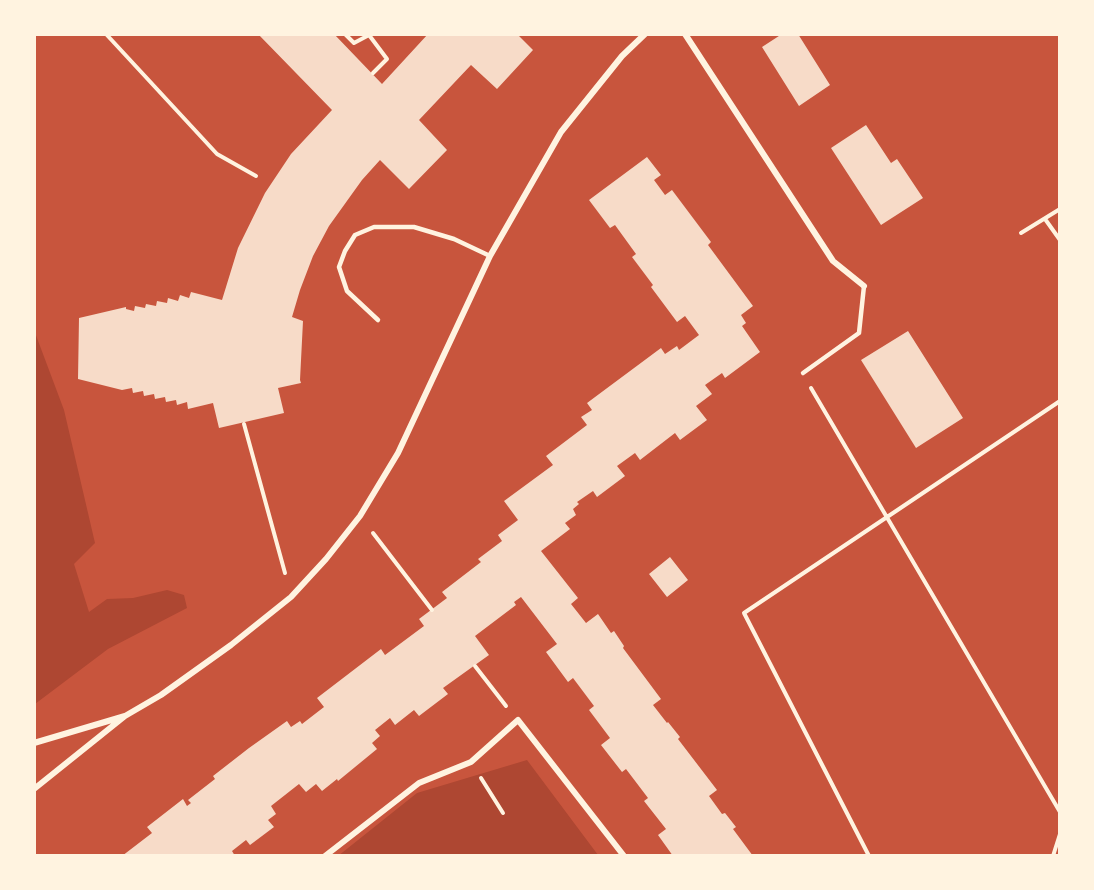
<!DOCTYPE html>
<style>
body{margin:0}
#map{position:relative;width:1094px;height:890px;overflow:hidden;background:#c8553d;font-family:Cabin,sans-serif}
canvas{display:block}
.frame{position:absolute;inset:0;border:36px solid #fff3e0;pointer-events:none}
</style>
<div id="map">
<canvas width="1094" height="890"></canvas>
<div class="frame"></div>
</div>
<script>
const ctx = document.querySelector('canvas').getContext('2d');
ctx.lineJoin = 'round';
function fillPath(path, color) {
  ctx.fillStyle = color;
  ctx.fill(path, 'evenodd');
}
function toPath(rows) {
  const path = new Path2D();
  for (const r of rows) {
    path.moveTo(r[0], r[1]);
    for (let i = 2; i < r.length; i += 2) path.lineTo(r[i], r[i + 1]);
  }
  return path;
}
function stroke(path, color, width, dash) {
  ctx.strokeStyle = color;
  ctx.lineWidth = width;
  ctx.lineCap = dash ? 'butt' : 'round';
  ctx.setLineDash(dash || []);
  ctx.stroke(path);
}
fillPath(toPath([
 [34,330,64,410,95,543,74,564,89,612,107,599,133,598,167,590,184,595,187,608,108,649,35,704],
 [527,760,598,855,338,856,417,793]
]), '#ae4732');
fillPath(toPath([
 [258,34,334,34,382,84,428,34,517,34,533,50,497,89,471,65,419,120,447,150,409,189,380,160,362,180,329,226,313,256,300,290,292,317,303,321,300,380,301,383,278,388,284,413,219,428,213,403,188,409,187,402,177,405,176,400,166,402,165,397,155,399,154,394,144,396,143,391,133,393,132,388,122,390,78,379,79,318,126,307,126,309,134,311,135,306,145,308,146,304,156,306,157,301,167,303,168,298,178,301,180,295,189,298,191,292,222,300,238,248,265,193,291,154,332,110],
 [782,34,798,34,830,85,799,106,762,47],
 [866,125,891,163,897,159,923,198,881,225,831,148],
 [647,157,661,175,654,180,665,195,672,190,711,242,708,245,753,306,741,315,746,323,742,326,760,352,725,378,722,373,705,385,712,394,696,406,707,420,680,440,675,433,640,460,635,453,617,466,625,476,597,497,593,491,577,502,579,504,573,509,576,515,565,523,570,529,541,551,578,598,571,604,586,623,598,614,611,633,614,631,624,646,623,648,661,699,653,705,667,723,668,722,680,737,678,739,717,790,709,796,722,814,725,813,736,827,733,829,753,856,673,856,658,835,666,829,644,801,648,798,626,769,622,772,601,745,610,738,589,710,594,706,573,678,568,682,546,652,557,644,521,597,514,602,516,605,475,636,489,655,443,688,448,694,419,716,414,710,395,725,390,718,375,730,380,736,372,743,377,749,338,781,337,779,322,791,316,784,306,792,299,784,271,806,276,814,268,820,274,827,250,845,246,840,232,851,235,856,122,856,152,833,147,827,183,799,187,806,191,803,188,800,215,779,213,776,249,748,287,721,291,727,300,721,302,724,324,707,317,698,381,649,385,655,424,626,419,619,447,598,442,592,481,562,478,559,502,541,498,535,518,520,504,501,553,465,546,456,587,425,581,417,592,410,587,403,661,348,665,354,677,346,679,350,699,335,685,316,677,322,651,287,653,285,632,257,636,254,615,225,610,228,589,200],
 [908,331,963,418,916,448,861,360],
 [670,557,688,580,667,597,649,574]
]), '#f7dbc8');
stroke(toPath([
 [106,34,217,154,256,176],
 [345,34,354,43,369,35,387,59,373,73],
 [1045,219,1060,240],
 [1021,233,1060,209],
 [811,388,1060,812],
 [244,424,285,573],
 [373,533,432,610],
 [475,666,506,706],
 [481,778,503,813],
 [869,856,744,613,1060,401],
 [1053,856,1060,834]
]), '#fff3e0', 4);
stroke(toPath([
 [378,320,347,291,339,267,345,251,355,235,374,227,414,227,454,239,490,256],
 [803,373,859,333,864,286]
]), '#fff3e0', 4.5);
stroke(toPath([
 [685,34,833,261,864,286],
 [125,716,161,695,231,645,291,597,326,559,360,516,398,453,490,256,561,132,622,56,645,34],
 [34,743,125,716,34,789],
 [325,856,419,783,471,762,518,720,624,856]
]), '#fff3e0', 6);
</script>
